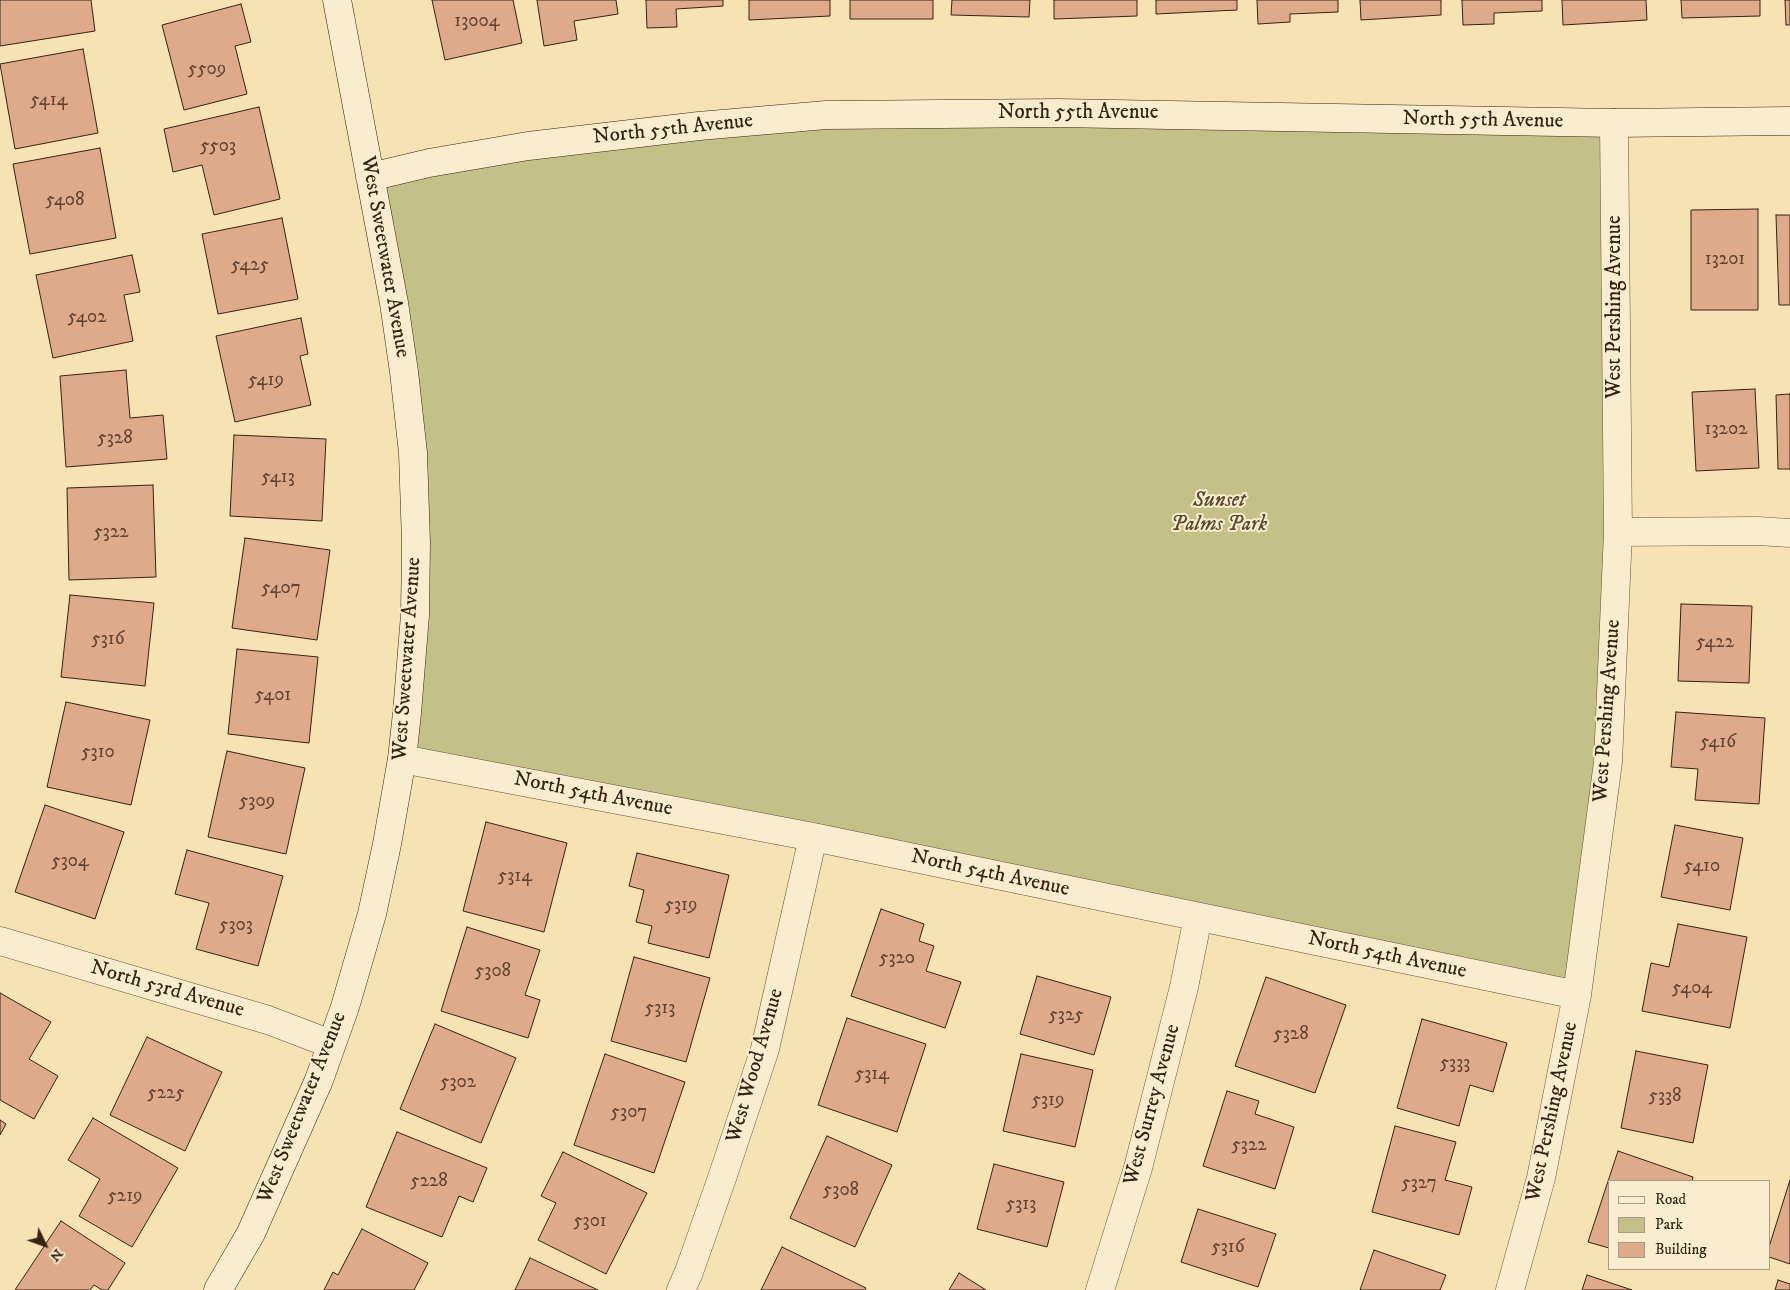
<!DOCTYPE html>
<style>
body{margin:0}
#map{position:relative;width:1790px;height:1290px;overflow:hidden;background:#f7e2b4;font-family:"IM FELL DW Pica",serif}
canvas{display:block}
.legend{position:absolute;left:1608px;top:1180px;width:162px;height:90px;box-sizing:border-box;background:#faecce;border:1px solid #ac9b83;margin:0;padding:6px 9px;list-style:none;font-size:15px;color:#382213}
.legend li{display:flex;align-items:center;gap:10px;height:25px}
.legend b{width:25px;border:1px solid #ac9b83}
.north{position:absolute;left:20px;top:1220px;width:50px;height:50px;-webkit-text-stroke:4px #faecce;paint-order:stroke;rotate:132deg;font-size:14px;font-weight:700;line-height:20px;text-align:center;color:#382213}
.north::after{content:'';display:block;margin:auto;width:18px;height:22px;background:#382213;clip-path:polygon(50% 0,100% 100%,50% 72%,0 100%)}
</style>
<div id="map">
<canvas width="1790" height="1290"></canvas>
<ul class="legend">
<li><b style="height:6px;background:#faecce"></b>Road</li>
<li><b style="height:14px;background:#c4c188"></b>Park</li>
<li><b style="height:14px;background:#dfaa8a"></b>Building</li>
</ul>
<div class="north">N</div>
</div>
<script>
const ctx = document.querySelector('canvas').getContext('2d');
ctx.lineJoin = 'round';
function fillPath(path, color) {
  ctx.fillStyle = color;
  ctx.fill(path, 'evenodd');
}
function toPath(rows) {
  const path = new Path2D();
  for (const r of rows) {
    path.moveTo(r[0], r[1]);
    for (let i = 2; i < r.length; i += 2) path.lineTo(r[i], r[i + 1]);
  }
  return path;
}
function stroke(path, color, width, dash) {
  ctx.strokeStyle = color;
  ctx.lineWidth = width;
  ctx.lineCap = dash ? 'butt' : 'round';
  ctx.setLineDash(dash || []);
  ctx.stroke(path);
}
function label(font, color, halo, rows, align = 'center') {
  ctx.font = font + ' "IM FELL DW Pica",serif';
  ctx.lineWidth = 4;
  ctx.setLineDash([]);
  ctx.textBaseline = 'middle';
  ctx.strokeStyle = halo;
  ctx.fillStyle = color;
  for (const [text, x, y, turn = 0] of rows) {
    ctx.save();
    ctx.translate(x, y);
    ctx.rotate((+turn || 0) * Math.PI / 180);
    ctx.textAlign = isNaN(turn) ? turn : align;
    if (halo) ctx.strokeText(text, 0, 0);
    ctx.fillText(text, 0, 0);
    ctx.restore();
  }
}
fillPath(toPath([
 [1614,123,1618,532,1577,995,402,759,416,543,370,177,699,126]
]), '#c4c188');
const building = toPath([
 [0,0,91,0,95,31,0,46,0,0],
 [432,0,513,0,522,43,445,60,432,0],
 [537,0,616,0,618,14,574,21,577,40,544,46,537,0],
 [646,0,723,0,723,6,676,9,677,27,647,28,646,0],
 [749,0,830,0,830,16,749,20,749,0],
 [850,0,933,0,933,19,850,19,850,0],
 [952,0,1030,0,1029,17,951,15,952,0],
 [1054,0,1137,0,1137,16,1054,19,1054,0],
 [1156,0,1237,0,1237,10,1156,14,1156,0],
 [1257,0,1338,0,1338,12,1290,14,1290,22,1258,24,1257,0],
 [1360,0,1441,0,1441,15,1361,20,1360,0],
 [1462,0,1542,0,1542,11,1494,13,1494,24,1463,25,1462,0],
 [1562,0,1646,0,1647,20,1563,25,1562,0],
 [1681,0,1760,0,1760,16,1682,18,1681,0],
 [1785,0,1790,0,1790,25,1786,25,1785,0],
 [241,4,251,42,235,46,247,94,184,110,162,25,241,4],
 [83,49,98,133,15,149,0,64,83,49],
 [259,107,280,199,214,215,202,165,173,172,164,129,259,107],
 [100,148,116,238,30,254,13,164,100,148],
 [1758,209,1758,310,1691,310,1691,210,1758,209],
 [1776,215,1790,215,1790,305,1779,305,1776,215],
 [282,218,298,299,218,314,202,234,282,218],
 [132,255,140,292,124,295,133,341,53,358,36,275,132,255],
 [301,318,308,354,300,356,311,405,235,422,216,336,301,318],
 [126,370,130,418,163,415,167,459,66,467,60,376,126,370],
 [1755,389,1759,468,1696,471,1692,392,1755,389],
 [1790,394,1790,469,1778,469,1776,395,1790,394],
 [234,435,326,439,322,521,230,516,234,435],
 [153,485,156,577,69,580,67,488,153,485],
 [245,538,330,550,317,640,232,628,245,538],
 [70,595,154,603,145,686,61,677,70,595],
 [1681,604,1752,606,1749,683,1678,681,1681,604],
 [237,649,318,657,309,743,228,734,237,649],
 [66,702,150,720,131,805,47,787,66,702],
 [1676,712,1765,718,1759,804,1695,800,1698,769,1671,767,1676,712],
 [227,751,305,768,286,854,208,837,227,751],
 [45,805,124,832,95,919,15,892,45,805],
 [486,822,567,843,544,932,463,911,486,822],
 [1675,825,1743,838,1730,910,1661,897,1675,825],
 [187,850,283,876,258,966,196,949,209,903,175,894,187,850],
 [637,853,729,875,709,958,648,943,652,926,636,922,644,890,629,886,637,853],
 [881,909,924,924,919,941,934,946,926,971,961,982,945,1028,851,996,881,909],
 [1678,924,1747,937,1730,1028,1642,1011,1651,963,1669,967,1678,924],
 [467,927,540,950,525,995,540,1000,528,1038,441,1011,467,927],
 [634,957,710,978,686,1062,611,1041,634,957],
 [1037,976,1111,997,1094,1055,1020,1034,1037,976],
 [1266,977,1346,1005,1315,1093,1235,1066,1266,977],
 [0,993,51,1022,29,1059,58,1076,34,1119,0,1100,0,993],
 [847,1018,926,1044,897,1132,818,1105,847,1018],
 [1422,1019,1507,1043,1493,1092,1470,1085,1459,1126,1397,1108,1422,1019],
 [435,1024,516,1058,481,1143,400,1109,435,1024],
 [147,1037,222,1072,185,1151,110,1115,147,1037],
 [1636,1051,1708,1065,1693,1143,1621,1128,1636,1051],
 [605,1054,685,1082,654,1173,574,1145,605,1054],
 [1021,1054,1093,1070,1075,1147,1003,1131,1021,1054],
 [1227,1091,1259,1101,1255,1114,1294,1127,1275,1189,1203,1166,1227,1091],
 [93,1118,178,1168,132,1247,79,1216,100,1179,68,1160,93,1118],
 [0,1120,6,1124,0,1135,0,1120],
 [1395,1126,1456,1142,1445,1180,1472,1187,1459,1235,1372,1212,1395,1126],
 [397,1132,487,1168,473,1202,459,1196,442,1237,366,1207,397,1132],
 [827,1136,892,1165,855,1247,790,1218,827,1136],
 [1618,1151,1693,1177,1692,1181,1609,1181,1609,1248,1588,1242,1618,1151],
 [563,1152,647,1193,606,1274,538,1240,556,1203,541,1196,563,1152],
 [994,1164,1064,1182,1047,1247,977,1229,994,1164],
 [1790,1180,1790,1264,1769,1257,1769,1247,1790,1180],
 [1198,1209,1276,1234,1258,1287,1181,1262,1198,1209],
 [61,1221,125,1263,108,1290,102,1290,94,1285,90,1290,15,1290,61,1221],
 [362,1229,428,1263,414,1290,324,1290,333,1272,338,1275,362,1229],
 [782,1247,866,1288,865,1290,761,1290,782,1247],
 [1374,1250,1446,1275,1440,1290,1360,1290,1374,1250],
 [530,1258,598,1290,515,1290,530,1258],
 [959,1273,986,1290,949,1290,959,1273],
 [1587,1275,1632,1290,1582,1290,1587,1275],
 [1778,1280,1790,1284,1790,1290,1775,1290,1778,1280]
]);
fillPath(building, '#dfaa8a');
stroke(building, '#382213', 1);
const street = toPath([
 [1618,532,1758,531,1790,533],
 [402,759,813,837,1577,995],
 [0,941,268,1020,331,1044],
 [681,1290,689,1272,723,1175,765,1049,813,837],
 [1100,1290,1138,1168,1184,987,1198,917],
 [1510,1290,1541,1178,1577,995,1608,762,1618,532,1614,123]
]);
const secondary = toPath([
 [370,177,429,163,528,146,699,126,826,115,1058,113,1614,123,1790,121],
 [218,1290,251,1233,319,1080,345,1007,372,914,387,844,402,759,407,713,415,615,416,543,413,453,404,372,394,303,337,0]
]);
stroke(street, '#68523b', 29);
stroke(secondary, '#382213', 29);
stroke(street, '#faecce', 28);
stroke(secondary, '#faecce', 28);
label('19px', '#624431', null, [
 ["13004",477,22],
 ["5509",207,70],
 ["5414",49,101],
 ["5503",218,147],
 ["5408",65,201],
 ["13201",1725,260],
 ["5425",250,266],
 ["5402",87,318],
 ["5419",266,381],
 ["13202",1726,430],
 ["5328",115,439],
 ["5413",278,478],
 ["5322",111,533],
 ["5407",281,589],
 ["5316",108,640],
 ["5422",1715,643],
 ["5401",273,696],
 ["5416",1718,743],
 ["5310",98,753],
 ["5309",257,802],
 ["5304",70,862],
 ["5410",1702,867],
 ["5314",515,877],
 ["5319",681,906],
 ["5303",236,926],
 ["5320",897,959],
 ["5308",493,972],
 ["5404",1692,989],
 ["5313",660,1009],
 ["5325",1066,1016],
 ["5328",1291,1035],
 ["5333",1455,1064],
 ["5314",872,1075],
 ["5302",458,1083],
 ["5225",166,1094],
 ["5338",1665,1097],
 ["5319",1048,1101],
 ["5307",629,1113],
 ["5322",1249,1146],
 ["5228",429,1182],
 ["5327",1419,1184],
 ["5308",841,1191],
 ["5219",125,1197],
 ["5313",1021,1205],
 ["5301",590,1222],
 ["5316",1228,1248]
]);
label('21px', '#382213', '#faecce', [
 ["North 55th Avenue",1078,114],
 ["North 55th Avenue",1483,121,1],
 ["North 55th Avenue",673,130,-6],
 ["West Sweetwater Avenue",384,257,80],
 ["West Pershing Avenue",1616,307,-90],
 ["West Sweetwater Avenue",408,659,-86],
 ["West Pershing Avenue",1608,711,-86],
 ["North 54th Avenue",593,795,11],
 ["North 54th Avenue",990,874,12],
 ["North 54th Avenue",1387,956,12],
 ["North 53rd Avenue",167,990,16],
 ["West Wood Avenue",756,1066,-74],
 ["West Surrey Avenue",1153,1105,-75],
 ["West Sweetwater Avenue",303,1108,-68],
 ["West Pershing Avenue",1553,1112,-78]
]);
label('italic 21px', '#5b4a30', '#faecce', [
 ["Sunset",1219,502],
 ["Palms Park",1219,526]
]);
</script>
